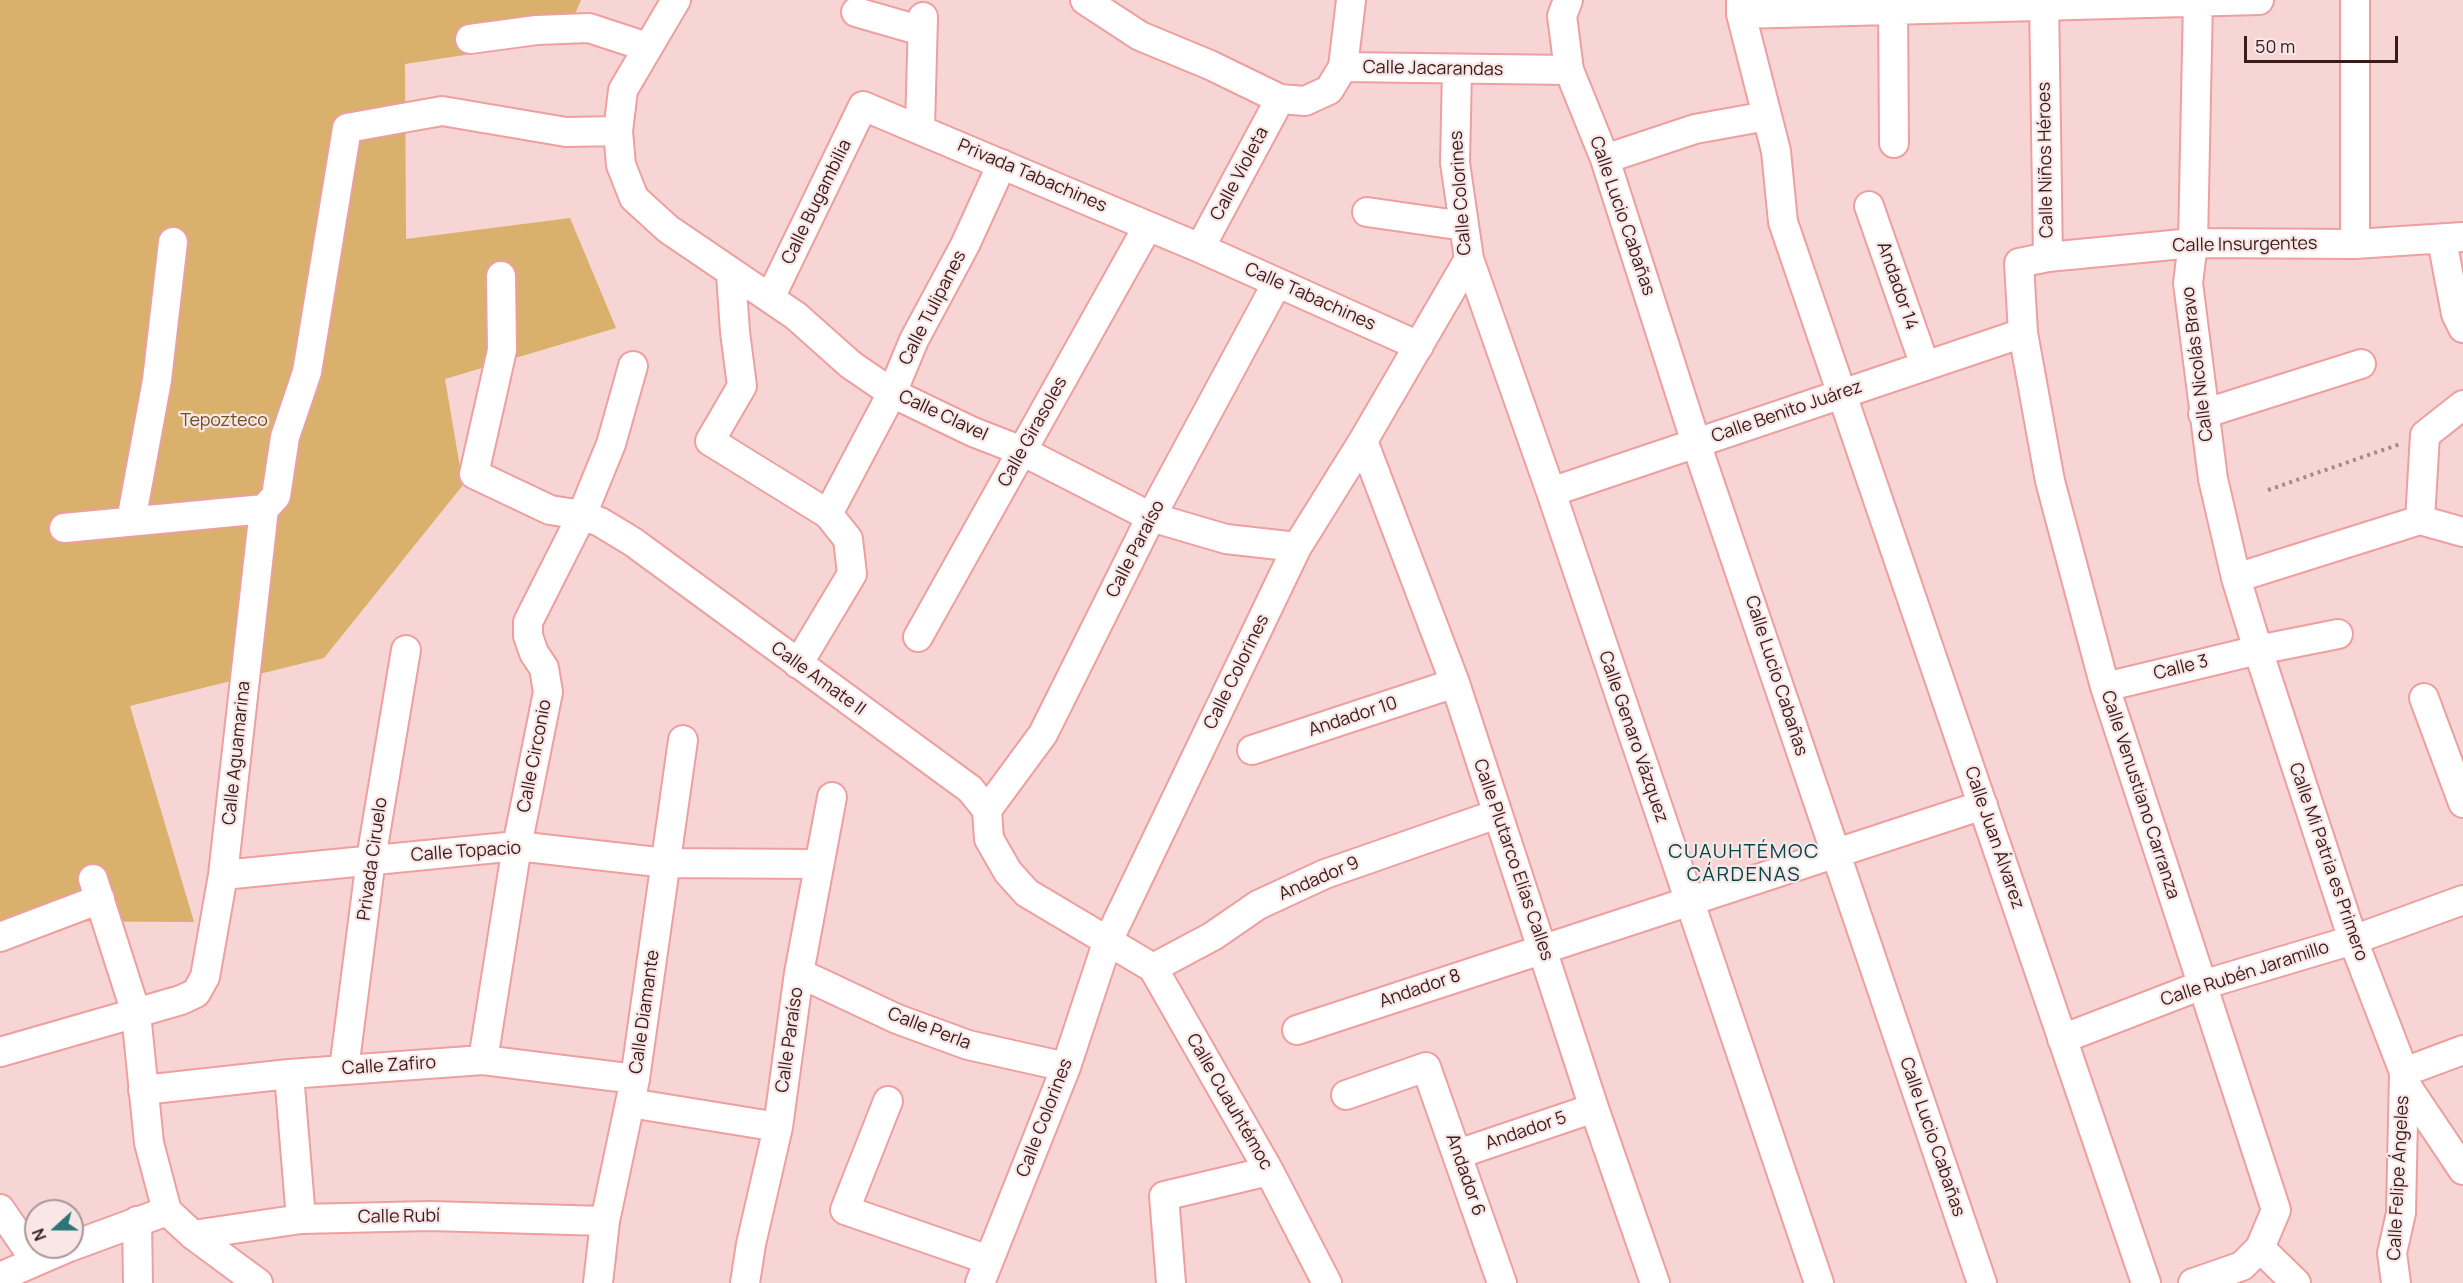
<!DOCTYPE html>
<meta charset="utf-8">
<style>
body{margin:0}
#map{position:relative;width:2463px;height:1283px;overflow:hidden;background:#f7d5d4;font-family:Manrope,sans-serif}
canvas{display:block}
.north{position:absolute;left:24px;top:1199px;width:60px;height:60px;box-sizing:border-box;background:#f8e7e6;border:2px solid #ac9595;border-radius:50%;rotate:249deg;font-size:16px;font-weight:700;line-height:24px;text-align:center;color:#391b1c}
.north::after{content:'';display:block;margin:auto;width:21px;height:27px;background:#2b7579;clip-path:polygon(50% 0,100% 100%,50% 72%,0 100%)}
.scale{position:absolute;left:2244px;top:36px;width:154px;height:27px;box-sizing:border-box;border:3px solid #391b1c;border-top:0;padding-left:8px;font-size:18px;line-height:21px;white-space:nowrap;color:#391b1c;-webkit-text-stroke:4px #f8e7e6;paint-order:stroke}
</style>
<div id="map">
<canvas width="2463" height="1283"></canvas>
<div class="north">N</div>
<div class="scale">50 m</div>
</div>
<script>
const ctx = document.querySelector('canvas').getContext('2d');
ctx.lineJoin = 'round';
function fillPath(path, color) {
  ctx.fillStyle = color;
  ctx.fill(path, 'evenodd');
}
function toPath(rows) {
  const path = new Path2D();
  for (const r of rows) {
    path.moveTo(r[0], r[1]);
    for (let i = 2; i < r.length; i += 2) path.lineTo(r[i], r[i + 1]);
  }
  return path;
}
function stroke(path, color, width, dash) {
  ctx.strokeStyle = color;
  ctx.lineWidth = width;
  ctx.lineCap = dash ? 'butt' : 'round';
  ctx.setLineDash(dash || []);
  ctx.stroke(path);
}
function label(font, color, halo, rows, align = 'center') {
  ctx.font = font + ' Manrope,sans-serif';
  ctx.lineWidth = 4.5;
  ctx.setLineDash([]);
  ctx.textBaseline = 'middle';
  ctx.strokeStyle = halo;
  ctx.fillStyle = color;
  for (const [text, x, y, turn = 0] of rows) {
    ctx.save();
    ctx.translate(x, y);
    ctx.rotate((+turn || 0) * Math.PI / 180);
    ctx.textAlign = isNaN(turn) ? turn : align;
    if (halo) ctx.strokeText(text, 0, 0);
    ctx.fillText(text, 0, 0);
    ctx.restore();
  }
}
fillPath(toPath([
 [0,0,581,0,564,40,405,64,406,239,570,218,616,328,445,379,463,485,324,658,130,706,194,922,0,921]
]), '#d9b06c');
const minor = toPath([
 [676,0,623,90,618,131,621,165,634,198,668,229,796,316,851,365,892,393,973,432,1022,451,1151,517,1226,539,1297,547],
 [1085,0,1140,36,1210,65,1280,99,1305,101,1329,90,1343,67,1351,0],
 [1568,0,1562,16,1569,70,1605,159,1696,443,1982,1283],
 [1741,0,1741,14,1776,151,1783,222,2146,1283],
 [1893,0,1894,143],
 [2044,0,2048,257],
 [2198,0,2193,243,2188,283,2213,479,2236,578,2258,650,2353,940,2404,1072,2401,1213,2392,1253,2396,1283],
 [856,12,922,31],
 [1741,14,2259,0],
 [470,39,537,30,589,28,647,47],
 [1343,67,1569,70],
 [1457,70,1455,163,1469,259,1551,492,1819,1283],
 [920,128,923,17],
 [1605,159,1695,129,1767,116],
 [1869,206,1925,366],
 [1367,212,1464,226],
 [2442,240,2456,314,2463,328],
 [2355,244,2355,0],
 [1200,248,1280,99],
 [731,274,735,332,742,386,710,441,828,514,848,539,852,574,798,664],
 [501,276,502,350,474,474,550,510,582,515,600,522,633,542,970,789,987,810,989,839,1008,872,1027,893,1153,968,1269,1171,1327,1283],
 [770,298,863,106,1200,248,1419,346],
 [2203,414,2361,364],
 [1363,441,1455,683,1594,1108,1655,1283],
 [1551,492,2023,333],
 [828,514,892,393,914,340,965,245,1002,164],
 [2420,520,2425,435,2463,405],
 [131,521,157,380,173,242],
 [64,528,264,509,276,496,285,437,307,372,347,128,442,111,566,132,618,131],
 [2236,578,2420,520,2463,532],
 [918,637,1148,226],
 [2105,687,2258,650,2338,634],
 [2424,698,2463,803],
 [1252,750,1455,683],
 [987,810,1043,734,1151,517,1277,283],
 [223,875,517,846,666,863,817,864],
 [93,879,136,1013,149,1143,167,1211,193,1235,258,1283],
 [0,937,100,899],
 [1153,968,1213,936,1258,905,1325,874,1497,814],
 [799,973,897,1019,968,1045,1066,1067],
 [1297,1030,1983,805],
 [2062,1039,2202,985,2353,940,2463,900],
 [0,1052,181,1000,196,993,205,977,223,875,264,509],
 [483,1060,517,846,548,692,544,668,534,653,528,636,528,622,582,515,611,444,633,366],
 [344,1069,371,859,406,650],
 [2404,1072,2463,1050],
 [289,1074,301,1219],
 [2404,1082,2463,1170],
 [143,1090,289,1074,483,1060,635,1079],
 [1346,1095,1426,1067,1502,1283],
 [888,1101,845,1210,989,1260],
 [630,1103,778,1127],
 [1458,1154,1594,1108],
 [0,1209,35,1260],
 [137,1221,138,1283],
 [193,1235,301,1219,430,1216,605,1221],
 [72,1246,167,1211],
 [2260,1248,2296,1283],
 [0,1277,69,1247],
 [598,1283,605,1221,635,1079,683,740],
 [745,1283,751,1244,778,1127,799,973,832,797],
 [980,1283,1066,1067,1107,943,1297,547,1363,441,1469,259],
 [1171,1283,1164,1196,1269,1171],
 [2193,1283,2242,1266,2260,1248,2276,1210,2105,687,2050,481,2023,333,2019,263,2048,257,2193,243,2355,244,2463,237]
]);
stroke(minor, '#ee9f9f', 32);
stroke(toPath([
 [2268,490,2400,444]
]), '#a88888', 4, [3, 4.5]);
stroke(minor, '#fff', 28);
label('18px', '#391b1c', '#f8e7e6', [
 ["Calle Jacarandas",1433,69,1],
 ["Calle Niños Héroes",2046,160,-91],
 ["Calle Violeta",1240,174,-62],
 ["Privada Tabachines",1032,176,23],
 ["Calle Colorines",1461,193,-94],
 ["Calle Bugambilia",817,202,-64],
 ["Calle Lucio Cabañas",1622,216,71],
 ["Calle Insurgentes",2245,245,-1],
 ["Andador 14",1897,286,71],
 ["Calle Tabachines",1310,297,24],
 ["Calle Tulipanes",933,308,-63],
 ["Calle Nicolás Bravo",2198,364,-97],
 ["Calle Benito Juárez",1787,412,-19],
 ["Calle Clavel",943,416,25],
 ["Calle Girasoles",1033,432,-61],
 ["Calle Paraíso",1136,549,-63],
 ["Calle 3",2181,668,-14],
 ["Calle Colorines",1237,672,-64],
 ["Calle Lucio Cabañas",1776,676,72],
 ["Calle Amate II",818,679,36],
 ["Andador 10",1353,717,-18],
 ["Calle Genaro Vázquez",1633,737,71],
 ["Calle Aguamarina",237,753,-84],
 ["Calle Circonio",535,756,-79],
 ["Calle Venustiano Carranza",2140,795,72],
 ["Calle Juan Álvarez",1994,838,71],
 ["Calle Topacio",466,852,-4],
 ["Privada Ciruelo",373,859,-82],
 ["Calle Plutarco Elías Calles",1513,860,71],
 ["Calle Mi Patria es Primero",2328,862,71],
 ["Andador 9",1319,879,-23],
 ["Calle Rubén Jaramillo",2245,974,-18],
 ["Andador 8",1420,989,-19],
 ["Calle Diamante",645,1012,-82],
 ["Calle Perla",929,1029,21],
 ["Calle Paraíso",790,1040,-82],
 ["Calle Zafiro",389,1066,-4],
 ["Calle Cuauhtémoc",1229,1102,60],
 ["Calle Colorines",1045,1118,-69],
 ["Andador 5",1526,1131,-19],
 ["Calle Lucio Cabañas",1932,1137,71],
 ["Andador 6",1465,1175,71],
 ["Calle Felipe Ángeles",2399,1178,-87],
 ["Calle Rubí",399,1217,-1]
]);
label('18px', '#6e521e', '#f8e7e6', [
 ["Tepozteco",224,421]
]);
ctx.letterSpacing = '1.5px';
label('20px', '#024649', '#f8e7e6', [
 ["CUAUHTÉMOC",1744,852],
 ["CÁRDENAS",1744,875]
]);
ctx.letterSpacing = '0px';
</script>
